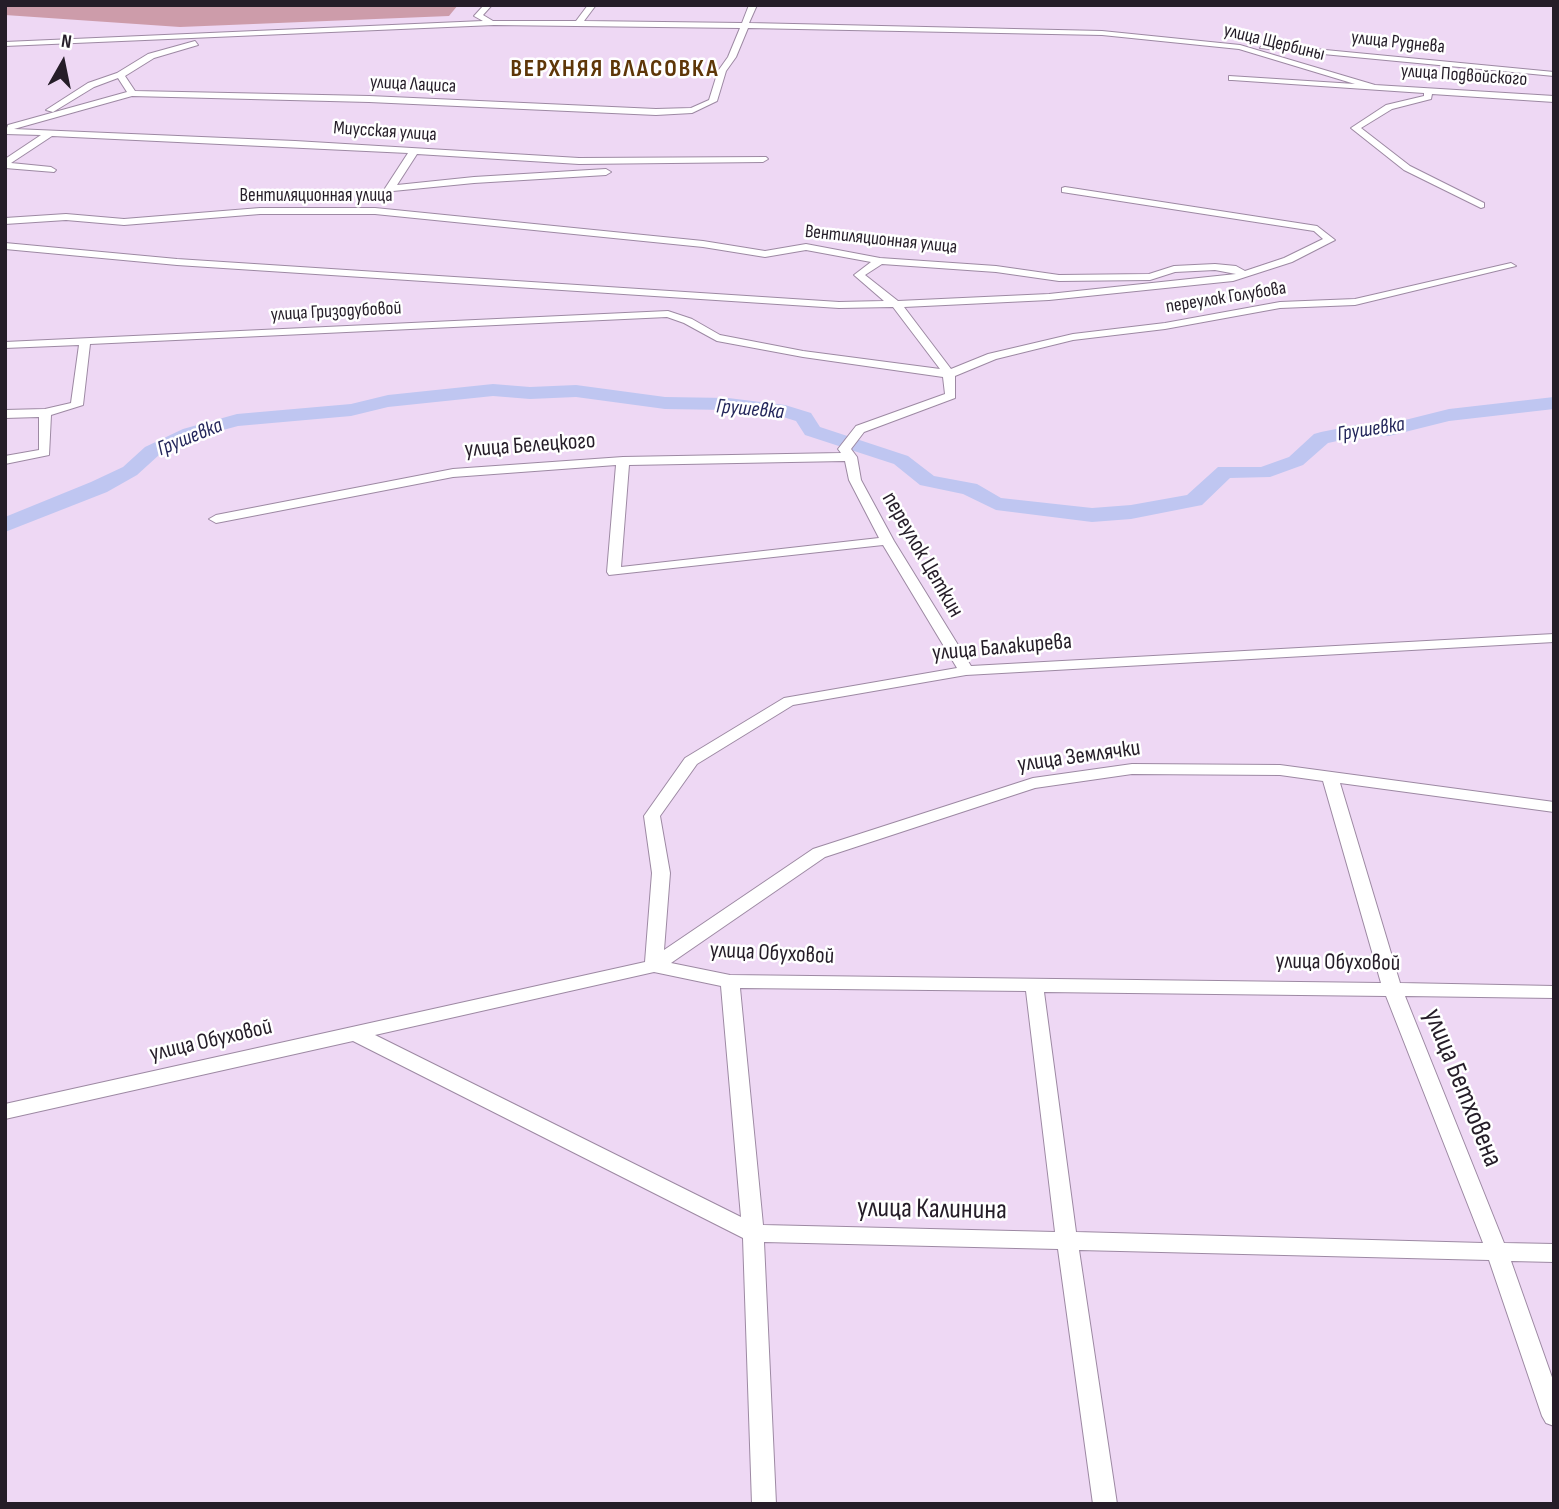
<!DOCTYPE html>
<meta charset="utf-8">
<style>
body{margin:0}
#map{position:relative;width:1559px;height:1509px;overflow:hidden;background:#eed8f4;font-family:"Sofia Sans Condensed",sans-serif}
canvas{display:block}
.frame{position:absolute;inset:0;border:7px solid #251d28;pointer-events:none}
.north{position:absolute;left:28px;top:28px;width:70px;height:70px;-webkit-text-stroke:5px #fff;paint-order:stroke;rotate:9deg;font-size:19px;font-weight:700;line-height:28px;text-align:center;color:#251d28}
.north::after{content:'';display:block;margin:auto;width:24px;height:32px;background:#251d28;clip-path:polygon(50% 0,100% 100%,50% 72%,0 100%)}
</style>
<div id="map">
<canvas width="1559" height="1509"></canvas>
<div class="frame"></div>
<div class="north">N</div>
</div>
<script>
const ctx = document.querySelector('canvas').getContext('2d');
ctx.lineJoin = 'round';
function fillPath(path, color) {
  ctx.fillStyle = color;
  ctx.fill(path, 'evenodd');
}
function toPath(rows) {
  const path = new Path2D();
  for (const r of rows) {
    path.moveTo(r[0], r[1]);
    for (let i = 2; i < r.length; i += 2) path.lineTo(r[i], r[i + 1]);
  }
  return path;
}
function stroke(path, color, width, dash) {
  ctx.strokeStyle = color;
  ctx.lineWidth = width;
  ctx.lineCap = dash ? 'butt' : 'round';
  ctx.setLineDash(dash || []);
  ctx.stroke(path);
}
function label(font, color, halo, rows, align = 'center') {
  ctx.font = font + ' "Sofia Sans Condensed",sans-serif';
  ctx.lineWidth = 5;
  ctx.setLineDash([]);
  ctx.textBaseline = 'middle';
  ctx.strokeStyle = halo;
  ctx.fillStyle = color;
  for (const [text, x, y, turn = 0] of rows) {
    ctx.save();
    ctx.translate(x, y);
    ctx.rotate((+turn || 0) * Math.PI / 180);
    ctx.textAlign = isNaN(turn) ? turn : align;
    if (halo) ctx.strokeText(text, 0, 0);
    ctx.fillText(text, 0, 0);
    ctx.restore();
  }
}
fillPath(toPath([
 [5,5,458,5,449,16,180,27,5,15]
]), '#cd9caa');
fillPath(toPath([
 [493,384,530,387,576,385,665,397,728,398,785,405,811,413,820,427,908,456,934,476,977,484,1001,498,1092,508,1131,505,1187,495,1218,467,1261,467,1289,457,1314,434,1321,432,1356,425,1389,424,1449,409,1554,397,1554,409,1449,421,1389,436,1356,437,1328,443,1303,465,1270,477,1230,478,1202,505,1131,519,1092,522,996,510,963,494,920,485,894,464,805,435,796,421,783,417,728,410,665,409,576,397,530,399,493,396,388,407,351,416,238,426,197,437,159,455,137,475,107,492,5,532,5,517,91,482,123,467,145,447,183,429,237,414,351,404,388,395,493,384]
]), '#bfc6f1');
const minor = toPath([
 [484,5,492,5,483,15,493,21,576,21,588,5,596,5,584,21,742,23,749,5,757,5,749,23,1102,31,1240,45,1375,85,1554,96,1554,102,1432,94,1431,99,1392,109,1361,128,1410,166,1484,203,1484,207,1481,208,1404,170,1351,128,1386,105,1424,96,1424,93,1232,80,1229,80,1229,76,1355,84,1239,49,1102,35,748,28,736,57,726,71,717,101,692,113,656,115,369,102,132,96,14,129,295,141,579,158,766,157,768,159,763,162,579,164,417,154,397,185,474,177,606,169,611,172,606,175,474,183,393,191,387,196,382,193,408,153,52,136,11,163,51,167,56,170,54,172,5,168,5,159,41,135,5,134,8,125,127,92,118,78,94,87,53,112,46,110,88,83,117,73,148,54,195,41,198,45,154,58,125,76,135,91,369,96,656,109,691,108,709,100,718,71,728,57,740,28,494,25,5,46,5,42,483,21,474,16,484,5],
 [1263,44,1554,72,1554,76,1260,48,1263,44],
 [1065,187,1317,226,1335,240,1292,262,1233,281,1049,300,904,307,951,369,988,354,1073,334,1165,323,1280,302,1355,299,1511,263,1516,266,1355,305,1280,308,1165,329,1073,340,996,359,955,376,955,398,864,432,851,449,857,457,861,480,894,541,971,666,1554,634,1554,642,966,675,793,705,697,764,660,816,670,873,664,950,813,849,1033,778,1132,764,1280,765,1554,802,1554,812,1340,783,1400,983,1554,986,1554,998,1405,996,1504,1243,1554,1244,1554,1262,1511,1261,1554,1383,1554,1426,1546,1423,1542,1416,1489,1260,1079,1250,1117,1504,1093,1504,1058,1249,764,1242,776,1504,752,1504,743,1238,353,1041,5,1119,5,1104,645,962,652,873,644,816,685,758,784,698,957,668,883,545,609,575,607,572,616,465,453,477,216,523,209,519,216,515,453,469,623,457,841,453,838,449,856,426,945,394,943,377,803,357,717,341,684,323,667,317,90,344,83,405,51,415,49,455,5,464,5,456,39,450,39,417,5,418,5,410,45,409,71,403,79,345,5,348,5,342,668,311,692,319,720,335,803,351,940,369,893,307,839,308,177,265,5,249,5,243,177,259,839,302,884,301,854,275,871,262,806,250,765,257,703,247,375,214,260,214,124,225,66,220,5,224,5,218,66,214,124,219,260,208,375,208,703,241,765,251,806,244,880,258,996,266,1059,275,1149,274,1174,266,1215,264,1236,266,1245,271,1284,258,1323,239,1314,231,1062,192,1062,188,1065,187],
 [882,264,996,272,1059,281,1150,280,1175,272,1215,270,1236,274,1049,294,898,301,865,275,882,264],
 [845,461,849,480,879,538,621,567,629,465,845,461],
 [1132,774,1280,775,1323,781,1381,983,730,975,671,963,825,857,1035,788,1132,774],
 [654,972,721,986,741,1217,375,1035,654,972],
 [740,988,1026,991,1055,1232,763,1225,740,988],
 [1044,992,1386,996,1483,1243,1076,1232,1044,992]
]);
stroke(minor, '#9d89a3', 2);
fillPath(minor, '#fff');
label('19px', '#251d28', '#fff', [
 ["улица Щербины",1274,43,14],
 ["улица Руднева",1398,43,6],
 ["улица Подвойского",1464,76,4],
 ["улица Лациса",413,85,3],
 ["Миусская улица",385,132,4],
 ["Вентиляционная улица",316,196],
 ["Вентиляционная улица",881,240,6],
 ["переулок Голубова",1226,298,-9],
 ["улица Гризодубовой",336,312,-3]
]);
label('italic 21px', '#24275b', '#fff', [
 ["Грушевка",750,410,5],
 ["Грушевка",1371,430,-9],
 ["Грушевка",190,438,-22]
]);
label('23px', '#251d28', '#fff', [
 ["улица Белецкого",530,446,-4],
 ["переулок Цеткин",922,555,60],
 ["улица Балакирева",1002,648,-5],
 ["улица Землячки",1079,757,-8],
 ["улица Обуховой",772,954,3],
 ["улица Обуховой",1338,963,1],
 ["улица Обуховой",211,1041,-13]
]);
ctx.letterSpacing = '2px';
label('bold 24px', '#5e3608', '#fff', [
 ["ВЕРХНЯЯ ВЛАСОВКА",615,70]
]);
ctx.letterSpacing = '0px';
label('28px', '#251d28', '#fff', [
 ["улица Бетховена",1462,1088,68],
 ["улица Калинина",932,1210,1]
]);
</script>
